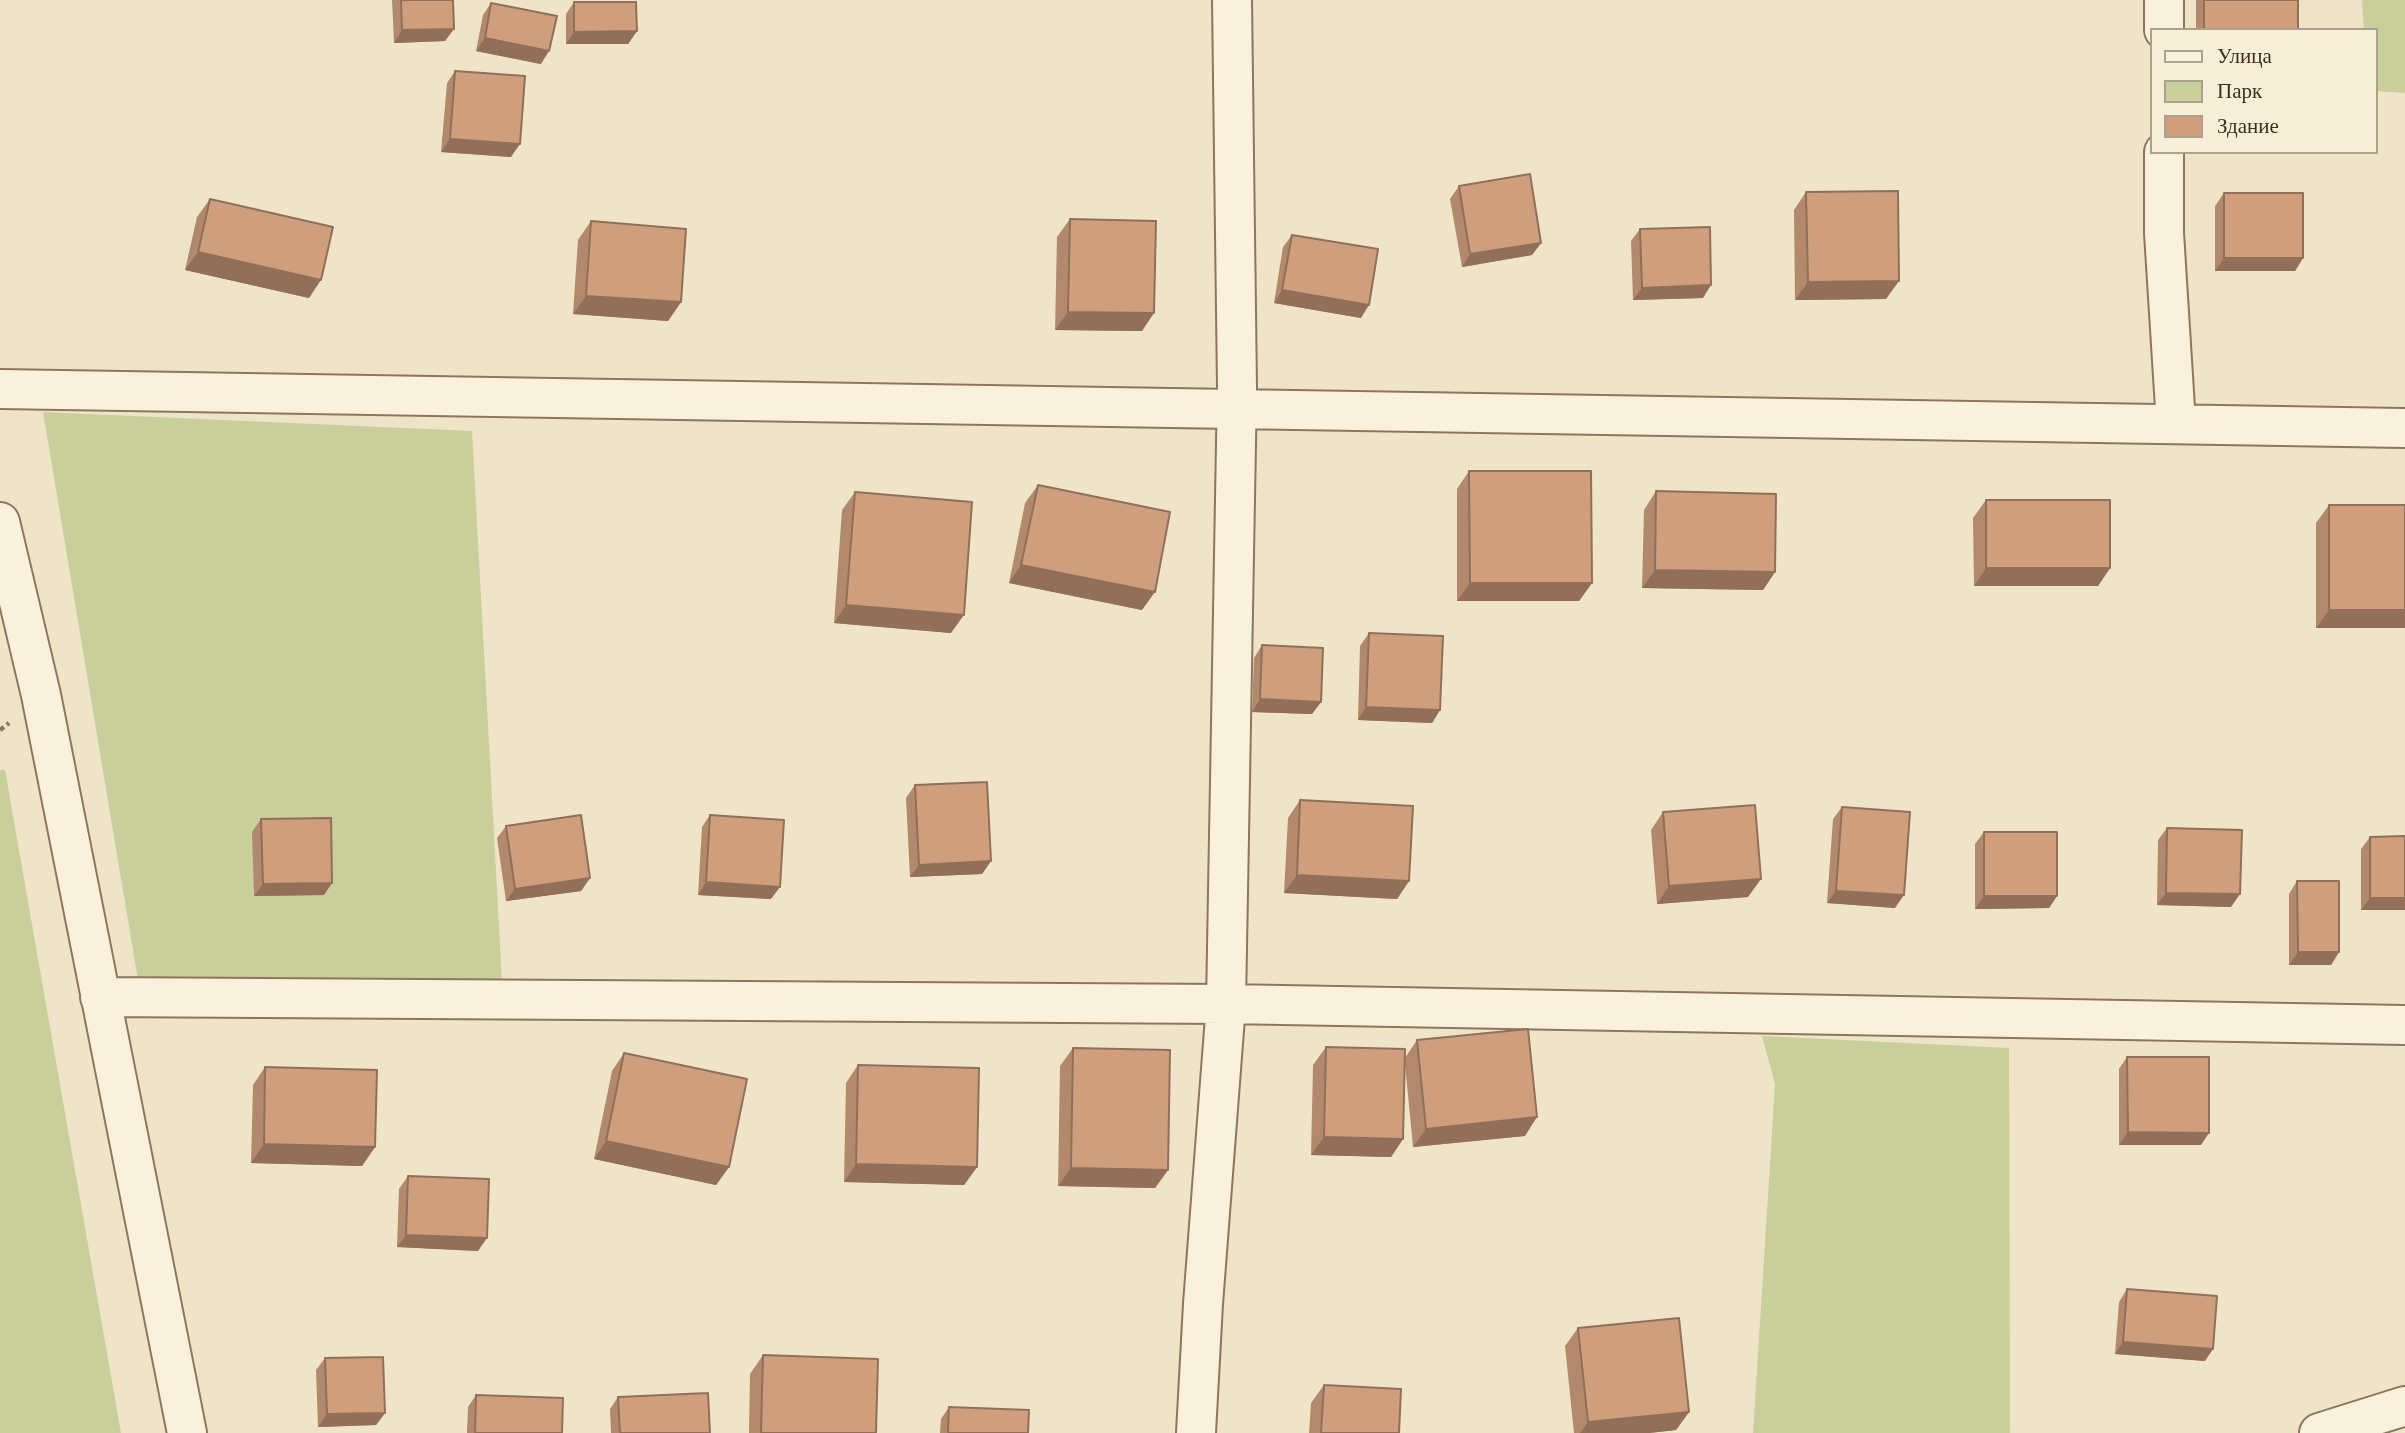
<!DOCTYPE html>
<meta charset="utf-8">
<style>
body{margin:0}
#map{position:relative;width:2405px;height:1433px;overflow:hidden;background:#f0e4c8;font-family:"Crimson Pro",serif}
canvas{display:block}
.legend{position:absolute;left:2150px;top:28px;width:228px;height:126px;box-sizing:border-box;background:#f7eed8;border:2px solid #ada18e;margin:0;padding:9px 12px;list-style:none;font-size:21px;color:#3d2e20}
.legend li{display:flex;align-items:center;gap:14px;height:35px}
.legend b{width:35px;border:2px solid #ada18e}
</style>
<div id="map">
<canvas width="2405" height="1433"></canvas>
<ul class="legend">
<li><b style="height:9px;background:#faf1dc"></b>Улица</li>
<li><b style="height:19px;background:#c9cf9b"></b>Парк</li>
<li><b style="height:19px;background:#cf9f7d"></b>Здание</li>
</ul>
</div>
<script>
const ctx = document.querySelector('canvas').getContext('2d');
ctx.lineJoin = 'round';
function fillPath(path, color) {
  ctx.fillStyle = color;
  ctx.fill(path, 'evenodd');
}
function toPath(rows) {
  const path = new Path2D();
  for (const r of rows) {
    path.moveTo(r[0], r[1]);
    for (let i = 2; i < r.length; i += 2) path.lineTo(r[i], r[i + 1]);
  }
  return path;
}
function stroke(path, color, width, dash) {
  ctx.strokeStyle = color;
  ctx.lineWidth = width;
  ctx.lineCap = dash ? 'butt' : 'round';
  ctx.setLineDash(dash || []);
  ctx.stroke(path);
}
fillPath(toPath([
 [2362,0,2405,0,2405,93,2375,91,2375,30,2364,30],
 [43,412,472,431,502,982,139,986],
 [0,770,5,770,121,1433,0,1433],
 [1762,1036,2009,1048,2010,1433,1753,1433,1775,1084]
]), '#c9cf9b');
const minor = toPath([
 [2164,0,2164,30],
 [2164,152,2164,233,2176,424],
 [0,389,2405,428],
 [0,522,41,695,187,1433],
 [100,997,1226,1004,2405,1025],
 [1196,1433,1203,1304,1226,1004,1237,387,1232,0],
 [2319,1433,2405,1406]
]);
stroke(minor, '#8d765c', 42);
stroke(toPath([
 [0,730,9,723]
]), '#8d765c', 4.5, [5, 3.5]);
stroke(minor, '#faf1dc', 38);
fillPath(toPath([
 [392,0,453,0,445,41,394,43],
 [2196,0,2298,0,2298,30,2196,30],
 [574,2,637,31,628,44,566,44,566,14],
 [491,3,541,64,476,51,483,15],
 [455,71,511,157,441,152,447,83],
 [1459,186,1541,243,1532,255,1462,267,1450,199],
 [1806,192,1886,299,1795,300,1794,210],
 [2224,193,2303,258,2295,271,2215,271,2215,206],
 [210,199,309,298,185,270,197,217],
 [1070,219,1142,331,1055,330,1057,237],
 [591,221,681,302,668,321,573,314,578,240],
 [1640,229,1703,298,1633,300,1631,241],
 [1292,235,1361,318,1274,303,1283,247],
 [1469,471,1592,583,1579,601,1457,601,1457,489],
 [1038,485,1142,610,1009,583,1025,503],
 [1656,491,1775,572,1763,590,1642,588,1644,510],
 [855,492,951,633,834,623,842,510],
 [1986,500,2110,568,2098,586,1974,586,1973,518],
 [2329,505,2405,505,2405,628,2316,628,2316,523],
 [1369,633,1440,710,1432,723,1358,720,1360,646],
 [1262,645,1321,702,1312,714,1252,712,1254,658],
 [915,785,991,861,982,874,910,877,906,798],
 [1300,800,1409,881,1397,899,1284,893,1288,818],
 [1842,807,1895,908,1827,903,1833,819],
 [1663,812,1748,897,1657,904,1651,830],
 [710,815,771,899,698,895,702,827],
 [261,819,324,895,254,896,252,832],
 [506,826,590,878,581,891,506,901,497,838],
 [2167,828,2231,907,2157,905,2158,840],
 [1984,832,2057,896,2049,908,1975,909,1975,844],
 [2405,836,2405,910,2361,910,2361,849,2370,837],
 [2297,881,2339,952,2331,965,2289,965,2289,894],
 [1417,1040,1525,1136,1413,1147,1405,1064,1403,1139,1391,1157,1311,1155,1313,1065,1326,1047,1405,1058],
 [1073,1048,1168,1170,1155,1188,1058,1186,1060,1066],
 [624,1053,729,1167,716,1185,594,1159,612,1071],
 [2127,1057,2201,1145,2119,1145,2119,1069],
 [858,1065,977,1167,964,1185,844,1182,846,1083],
 [265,1067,375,1147,362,1166,251,1163,253,1085],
 [408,1176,478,1251,397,1247,399,1189],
 [2127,1289,2205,1361,2115,1354,2119,1302],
 [1578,1328,1689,1412,1676,1430,1649,1433,1574,1433,1565,1346],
 [763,1355,876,1433,749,1433,750,1374],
 [325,1358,385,1413,376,1425,318,1427,316,1370],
 [1324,1385,1399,1433,1309,1433,1311,1403],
 [476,1395,562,1433,467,1433,468,1407],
 [618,1397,710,1433,611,1433,610,1409],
 [949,1407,1028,1433,940,1433,941,1419]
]), '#b2896c');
fillPath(toPath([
 [454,29,445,41,394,43,402,30],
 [637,31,628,44,566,44,574,32],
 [485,38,549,51,541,64,476,51],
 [450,139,520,144,511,157,441,152],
 [1541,243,1532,255,1462,267,1470,254],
 [198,252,321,280,309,298,185,270],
 [2224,258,2303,258,2295,271,2215,271],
 [1899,281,1886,299,1795,300,1808,282],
 [1711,285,1703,298,1633,300,1642,288],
 [1282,290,1369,305,1361,318,1274,303],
 [586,296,681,302,668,321,573,314],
 [1068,312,1154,313,1142,331,1055,330],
 [1021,565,1155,592,1142,610,1009,583],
 [1986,568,2110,568,2098,586,1974,586],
 [1655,570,1775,572,1763,590,1642,588],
 [1470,583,1592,583,1579,601,1457,601],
 [846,605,964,615,951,633,834,623],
 [2329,610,2405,610,2405,628,2316,628],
 [1260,699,1321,702,1312,714,1252,712],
 [1366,707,1440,710,1432,723,1358,720],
 [991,861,982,874,910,877,919,865],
 [1297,875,1409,881,1397,899,1284,893],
 [590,878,581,891,506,901,515,889],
 [1761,879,1748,897,1657,904,1669,886],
 [706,882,780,887,771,899,698,895],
 [332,883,324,895,254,896,263,884],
 [1836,891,1904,895,1895,908,1827,903],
 [2166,893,2240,894,2231,907,2157,905],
 [1984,896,2057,896,2049,908,1975,909],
 [2370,898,2405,898,2405,910,2361,910],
 [2298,952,2339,952,2331,965,2289,965],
 [1537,1117,1525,1136,1413,1147,1426,1129],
 [2128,1132,2209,1133,2201,1145,2119,1145],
 [1324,1137,1403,1139,1391,1157,1311,1155],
 [606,1141,729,1167,716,1185,594,1159],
 [264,1144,375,1147,362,1166,251,1163],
 [856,1164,977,1167,964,1185,844,1182],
 [1071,1168,1168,1170,1155,1188,1058,1186],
 [406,1235,487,1238,478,1251,397,1247],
 [2123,1342,2213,1349,2205,1361,2115,1354],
 [1689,1412,1676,1430,1649,1433,1580,1433,1588,1422],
 [385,1413,376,1425,318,1427,327,1414]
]), '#916f58');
const building = toPath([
 [401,0,453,0,454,29,402,30,401,0],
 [2204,0,2298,0,2298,30,2204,30,2204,0],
 [574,2,636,2,637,31,574,32,574,2],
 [491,3,557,16,549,51,485,38,491,3],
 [455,71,525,76,520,144,450,139,455,71],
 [1530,174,1541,243,1470,254,1459,186,1530,174],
 [1898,191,1899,281,1808,282,1806,192,1898,191],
 [2224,193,2303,193,2303,258,2224,258,2224,193],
 [210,199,333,227,321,280,198,252,210,199],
 [1070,219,1156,221,1154,313,1068,312,1070,219],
 [591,221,686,229,681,302,586,296,591,221],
 [1710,227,1711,285,1642,288,1640,229,1710,227],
 [1292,235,1378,249,1369,305,1282,290,1292,235],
 [1469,471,1591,471,1592,583,1470,583,1469,471],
 [1038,485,1170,512,1155,592,1021,565,1038,485],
 [1656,491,1776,494,1775,572,1655,570,1656,491],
 [855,492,972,502,964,615,846,605,855,492],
 [1986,500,2110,500,2110,568,1986,568,1986,500],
 [2329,505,2405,505,2405,610,2329,610,2329,505],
 [1369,633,1443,636,1440,710,1366,707,1369,633],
 [1262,645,1323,648,1321,702,1260,699,1262,645],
 [987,782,991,861,919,865,915,785,987,782],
 [1300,800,1413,806,1409,881,1297,875,1300,800],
 [1755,805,1761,879,1669,886,1663,812,1755,805],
 [1842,807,1910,812,1904,895,1836,891,1842,807],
 [581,815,590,878,515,889,506,826,581,815],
 [710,815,784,820,780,887,706,882,710,815],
 [331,818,332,883,263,884,261,819,331,818],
 [2167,828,2242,830,2240,894,2166,893,2167,828],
 [1984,832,2057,832,2057,896,1984,896,1984,832],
 [2405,836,2405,898,2370,898,2370,837,2405,836],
 [2297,881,2339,881,2339,952,2298,952,2297,881],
 [1528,1029,1537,1117,1426,1129,1417,1040,1528,1029],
 [1326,1047,1405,1049,1403,1139,1324,1137,1326,1047],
 [1073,1048,1170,1050,1168,1170,1071,1168,1073,1048],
 [624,1053,747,1079,729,1167,606,1141,624,1053],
 [2127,1057,2209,1057,2209,1133,2128,1132,2127,1057],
 [858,1065,979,1068,977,1167,856,1164,858,1065],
 [265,1067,377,1070,375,1147,264,1144,265,1067],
 [408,1176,489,1179,487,1238,406,1235,408,1176],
 [2127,1289,2217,1296,2213,1349,2123,1342,2127,1289],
 [1679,1318,1689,1412,1588,1422,1578,1328,1679,1318],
 [763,1355,878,1359,876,1433,761,1433,763,1355],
 [383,1357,385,1413,327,1414,325,1358,383,1357],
 [1324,1385,1401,1389,1399,1433,1321,1433,1324,1385],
 [708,1393,710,1433,620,1433,618,1397,708,1393],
 [476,1395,563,1398,562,1433,475,1433,476,1395],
 [949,1407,1029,1410,1028,1433,948,1433,949,1407]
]);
fillPath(building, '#cf9f7d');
stroke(building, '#916f58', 2);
</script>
